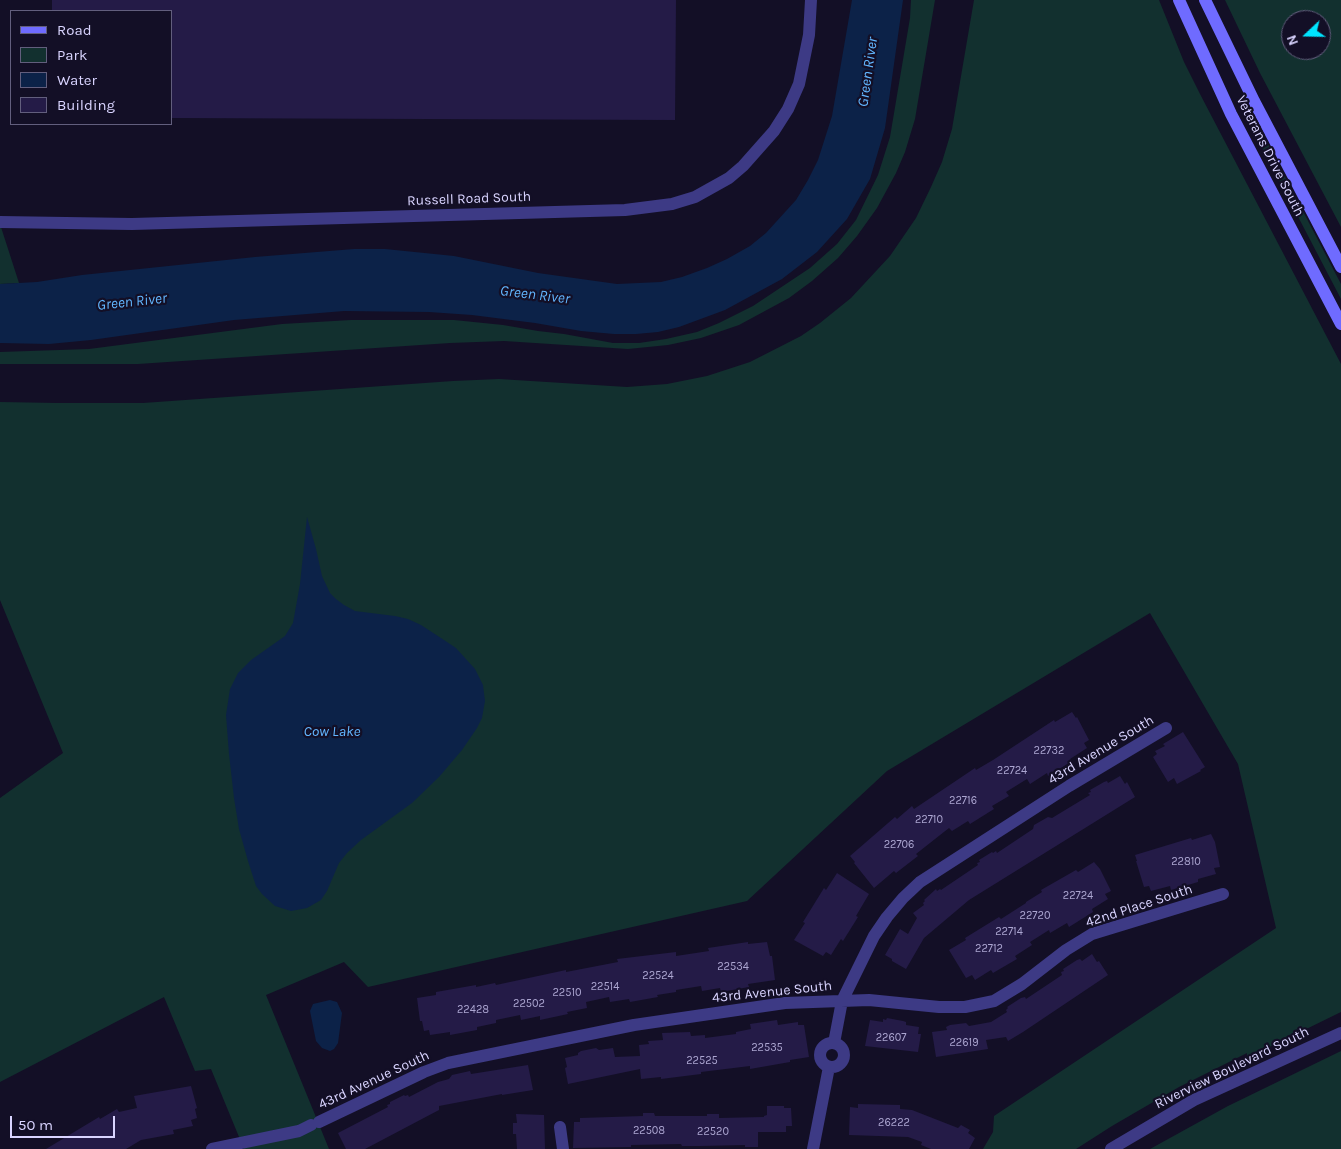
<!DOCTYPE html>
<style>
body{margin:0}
#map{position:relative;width:1341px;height:1149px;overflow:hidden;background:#130f26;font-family:Karla,sans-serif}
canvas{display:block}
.legend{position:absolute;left:10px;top:10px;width:162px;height:115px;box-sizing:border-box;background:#130f26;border:1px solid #625e7d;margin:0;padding:6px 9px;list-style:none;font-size:15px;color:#d9d4ff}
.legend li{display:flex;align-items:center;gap:10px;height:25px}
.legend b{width:25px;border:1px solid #625e7d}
.north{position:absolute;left:1281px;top:10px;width:50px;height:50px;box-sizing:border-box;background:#130f26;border:1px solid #625e7d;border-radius:50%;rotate:249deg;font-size:14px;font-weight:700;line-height:20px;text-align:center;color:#d9d4ff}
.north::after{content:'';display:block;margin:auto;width:18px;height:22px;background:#00e5ff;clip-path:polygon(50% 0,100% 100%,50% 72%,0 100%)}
.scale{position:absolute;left:10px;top:1116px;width:105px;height:22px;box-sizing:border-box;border:2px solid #d9d4ff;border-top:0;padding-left:6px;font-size:15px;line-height:18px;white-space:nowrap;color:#d9d4ff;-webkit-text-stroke:4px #130f26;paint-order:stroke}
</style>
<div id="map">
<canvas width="1341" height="1149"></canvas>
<ul class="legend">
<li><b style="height:6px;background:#6f6bff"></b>Road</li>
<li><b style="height:14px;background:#12302f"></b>Park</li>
<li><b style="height:14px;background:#0c2248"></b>Water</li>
<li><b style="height:14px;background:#241b47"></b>Building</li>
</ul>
<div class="north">N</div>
<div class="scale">50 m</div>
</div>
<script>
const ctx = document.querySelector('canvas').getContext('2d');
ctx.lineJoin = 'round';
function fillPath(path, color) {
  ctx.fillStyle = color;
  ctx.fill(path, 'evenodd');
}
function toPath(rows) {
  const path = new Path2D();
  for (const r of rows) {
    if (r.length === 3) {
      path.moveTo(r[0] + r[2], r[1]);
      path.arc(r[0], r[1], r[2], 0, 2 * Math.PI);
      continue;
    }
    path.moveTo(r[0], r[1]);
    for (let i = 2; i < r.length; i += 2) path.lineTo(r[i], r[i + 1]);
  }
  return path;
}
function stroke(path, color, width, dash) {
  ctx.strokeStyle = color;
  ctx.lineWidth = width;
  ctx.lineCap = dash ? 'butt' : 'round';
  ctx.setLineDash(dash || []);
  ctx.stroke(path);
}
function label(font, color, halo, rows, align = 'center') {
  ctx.font = font + ' Karla,sans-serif';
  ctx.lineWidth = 4.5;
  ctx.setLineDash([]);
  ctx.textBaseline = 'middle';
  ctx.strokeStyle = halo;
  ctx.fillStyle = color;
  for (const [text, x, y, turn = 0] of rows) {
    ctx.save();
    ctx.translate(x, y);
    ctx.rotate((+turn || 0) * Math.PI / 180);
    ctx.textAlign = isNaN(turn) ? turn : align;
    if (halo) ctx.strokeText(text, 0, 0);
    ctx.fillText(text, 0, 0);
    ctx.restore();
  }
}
fillPath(toPath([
 [911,0,935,0,915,119,905,152,896,173,877,208,857,236,838,258,812,281,789,298,739,325,701,338,668,345,628,349,504,341,450,343,138,364,0,364,0,352,89,349,282,324,351,320,454,320,503,325,538,331,564,334,613,343,639,343,666,339,697,332,719,323,753,306,810,268,837,244,856,220,878,175,890,137,910,18],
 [974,0,1159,0,1184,62,1200,94,1341,364,1341,1012,1247,1058,1247,1053,1179,1087,1112,1126,1076,1149,983,1149,993,1132,994,1116,1276,928,1238,764,1150,613,887,771,747,901,368,987,344,962,266,995,329,1149,244,1149,211,1069,195,1071,164,997,0,1082,0,798,63,753,0,600,0,402,57,403,143,403,453,381,499,379,627,387,667,384,707,376,750,362,801,336,820,323,851,298,890,256,916,218,931,187,942,162,952,129],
 [1225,0,1341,0,1341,227,1260,73],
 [1291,20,1321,20,1321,50,1291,50],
 [1242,103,1244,103,1251,112,1341,284,1341,299,1246,117],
 [0,224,19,283,0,284],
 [1341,1051,1341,1149,1150,1149,1228,1106]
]), '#12302f');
fillPath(toPath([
 [852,0,903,0,885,128,870,179,847,219,817,252,782,279,725,310,679,327,658,332,636,334,614,334,581,331,535,323,472,315,429,312,344,311,234,320,91,340,49,344,0,343,0,284,37,282,82,275,255,257,354,249,385,249,454,256,538,273,617,284,661,282,682,277,707,268,727,259,750,246,766,233,796,200,808,180,818,160,832,116],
 [307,517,316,549,322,576,330,593,336,599,344,605,355,611,395,616,408,619,421,625,444,640,456,648,475,669,483,685,485,701,482,718,477,728,462,750,439,777,412,803,361,840,347,853,339,863,327,891,321,900,307,908,291,911,275,906,262,894,256,886,248,861,239,829,234,798,229,754,226,715,230,689,238,673,251,660,285,636,293,623,300,584],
 [330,1000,337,1002,342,1013,338,1043,334,1049,330,1051,322,1048,316,1041,310,1011,313,1004]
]), '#0c2248');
fillPath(toPath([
 [52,0,676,0,675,120,171,118,171,11,52,11],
 [1072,712,1076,718,1077,717,1089,740,1084,743,1087,748,1070,759,1072,761,1048,776,1047,773,1030,784,1027,779,1006,792,1009,796,992,806,994,809,970,824,968,821,952,831,949,828,916,854,918,856,896,873,894,871,874,888,854,863,855,862,850,856,895,817,897,819,912,806,914,809,975,768,976,770,993,760,1054,720,1055,722],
 [1183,732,1205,767,1200,770,1201,771,1177,784,1174,778,1168,782,1153,757,1157,754,1155,751,1165,746,1163,744],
 [1120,776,1125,784,1127,782,1135,797,969,900,924,938,906,969,892,961,892,959,885,955,900,929,908,934,917,918,913,913,924,905,923,903,925,901,924,900,936,889,937,891,940,889,941,890,978,865,977,863,980,862,979,860,992,852,993,853,996,851,997,853,1033,829,1034,825,1048,817,1052,818,1090,795,1088,793,1091,792,1090,790,1104,782,1107,781,1108,783],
 [1211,834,1215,842,1220,867,1214,868,1216,874,1198,879,1198,882,1171,890,1170,886,1151,891,1149,886,1144,887,1136,861,1137,861,1135,855,1191,838,1192,840],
 [1094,862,1100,869,1111,891,1105,894,1108,899,1092,909,1093,912,1069,927,1067,923,1050,933,1049,930,1030,942,1032,945,1015,956,1017,959,993,973,991,970,975,980,972,975,966,978,949,950,966,940,965,938,999,917,1001,919,1026,903,1026,902,1042,892,1041,890,1076,870,1078,872],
 [837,873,869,894,856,916,858,917,843,941,841,939,831,955,826,952,823,956,794,940,805,923,803,922,824,888,826,890],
 [748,942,748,944,767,942,770,956,772,956,775,980,748,984,749,987,721,992,720,988,702,991,701,986,676,990,676,992,657,995,658,997,630,1002,629,999,610,1002,609,997,586,1002,587,1008,567,1012,568,1014,540,1020,540,1016,521,1020,520,1015,496,1020,496,1023,477,1027,477,1030,450,1035,450,1032,430,1035,429,1030,424,1031,422,1021,420,1021,417,998,436,995,436,992,476,985,476,987,495,983,496,985,566,970,566,972,618,962,617,959,676,952,676,956,709,951,708,948],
 [1092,954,1097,962,1099,961,1108,975,1023,1032,1008,1041,1006,1037,986,1040,988,1049,936,1057,932,1032,947,1030,946,1027,950,1025,966,1023,969,1026,991,1022,1007,1012,1006,1010,1008,1008,1007,1007,1021,998,1025,997,1026,999,1062,975,1061,972,1064,971,1063,969,1077,960,1080,959,1082,961],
 [887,1018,903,1021,906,1022,906,1025,919,1027,918,1034,921,1034,918,1052,865,1046,870,1020,883,1022,883,1019,886,1020],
 [777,1020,778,1025,798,1022,798,1025,804,1025,809,1057,790,1060,790,1062,750,1069,750,1066,701,1072,701,1074,661,1079,661,1077,641,1079,640,1069,568,1084,565,1068,567,1067,565,1058,578,1055,578,1053,581,1051,596,1048,599,1050,613,1048,615,1057,640,1056,639,1045,649,1044,648,1041,663,1040,662,1033,690,1032,691,1036,705,1035,705,1038,736,1034,736,1032,751,1029,750,1024],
 [528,1065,533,1090,502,1095,502,1094,439,1106,439,1110,365,1149,346,1149,338,1133,388,1107,387,1105,390,1104,390,1102,404,1095,405,1096,408,1095,409,1097,438,1082,449,1079,452,1075,470,1071,471,1074],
 [191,1086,197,1108,195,1109,197,1118,191,1120,193,1126,173,1130,174,1134,141,1140,126,1149,46,1149,99,1117,100,1119,117,1109,119,1112,137,1108,134,1096],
 [858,1104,900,1105,900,1109,912,1110,958,1128,961,1125,970,1130,968,1133,975,1138,969,1149,931,1149,921,1145,922,1142,908,1137,849,1135,850,1107,858,1108],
 [767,1106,784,1106,784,1108,791,1108,792,1126,786,1126,786,1132,758,1132,758,1147,745,1147,745,1145,700,1146,682,1146,681,1144,631,1145,631,1147,573,1148,574,1122,580,1122,580,1118,643,1116,643,1113,654,1113,655,1116,707,1116,707,1114,719,1114,719,1118,764,1117,764,1116,767,1115],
 [516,1114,544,1115,545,1149,517,1149,516,1134,513,1134,513,1123,517,1123]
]), '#241b47');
stroke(toPath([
 [0,222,132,224,625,210,672,204,695,197,729,178,743,166,774,131,788,109,799,84,809,35,811,0],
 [834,1043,842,1001,874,936,887,917,903,898,920,882,1069,786,1166,728],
 [832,1055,12],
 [319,1122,424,1072,448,1063,634,1025,785,1003,869,1000,939,1007,965,1007,994,1001,1022,984,1066,950,1092,934,1223,894],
 [560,1127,563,1149],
 [212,1149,299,1131,311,1125],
 [813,1149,829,1067]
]), '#3d3a85', 12);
stroke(toPath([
 [1111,1149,1194,1100,1341,1033]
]), '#3d3a85', 12);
stroke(toPath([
 [1179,0,1231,114,1341,324],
 [1205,0,1254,101,1341,267]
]), '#6f6bff', 12);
label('11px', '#aca6d1', null, [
 ["22732",1049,751],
 ["22724",1012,771],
 ["22716",963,801],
 ["22710",929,820],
 ["22706",899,845],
 ["22810",1186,862],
 ["22724",1078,896],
 ["22720",1035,916],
 ["22714",1009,932],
 ["22712",989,949],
 ["22534",733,967],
 ["22524",658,976],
 ["22514",605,987],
 ["22510",567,993],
 ["22502",529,1004],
 ["22428",473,1010],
 ["22607",891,1038],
 ["22619",964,1043],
 ["22535",767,1048],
 ["22525",702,1061],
 ["26222",894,1123],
 ["22508",649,1131],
 ["22520",713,1132]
]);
label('14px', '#d9d4ff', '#130f26', [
 ["Veterans Drive South",1270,156,63],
 ["Russell Road South",469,199,-2],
 ["43rd Avenue South",1101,750,-31],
 ["42nd Place South",1139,906,-18],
 ["43rd Avenue South",772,992,-6],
 ["Riverview Boulevard South",1232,1068,-26],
 ["43rd Avenue South",374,1080,-25]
]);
label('italic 15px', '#62b6ff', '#130f26', [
 ["Green River",868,72,-82],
 ["Green River",535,295,7],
 ["Green River",132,302,-6],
 ["Cow Lake",332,732]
]);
</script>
